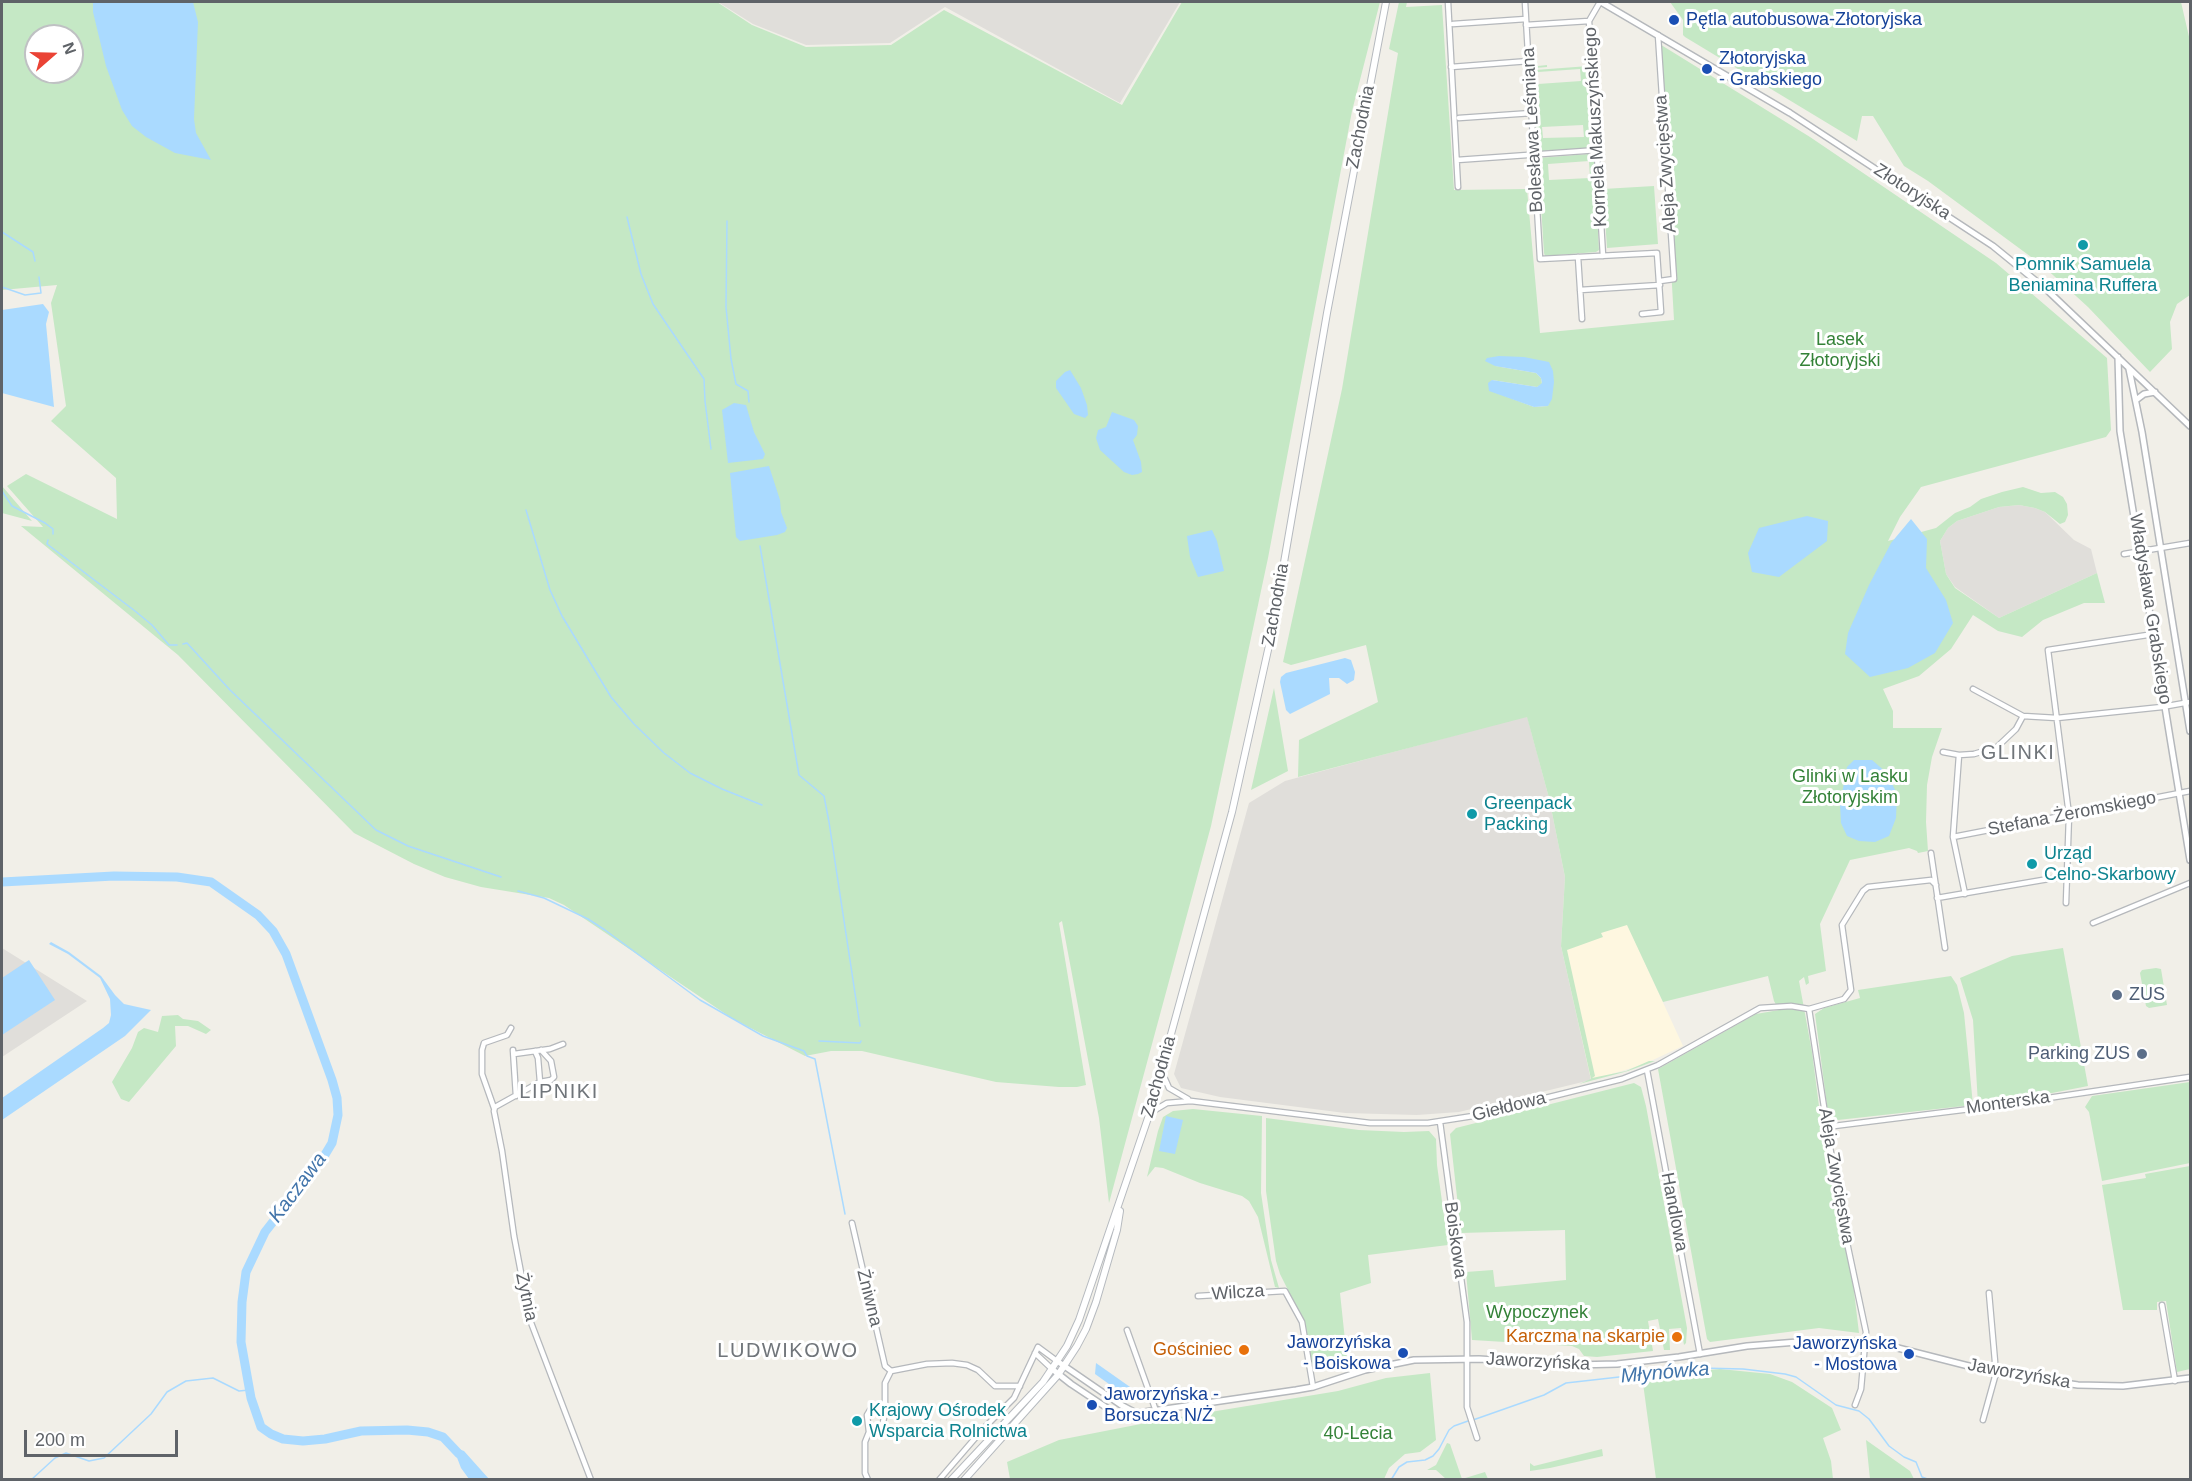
<!DOCTYPE html>
<meta charset="utf-8">
<style>
body{margin:0}
#map{position:relative;width:2192px;height:1481px;overflow:hidden;background:#f1efe8;font-family:Arial,sans-serif}
canvas{display:block}
.frame{position:absolute;inset:0;border:3px solid #5f6368;pointer-events:none}
.north{position:absolute;left:24px;top:24px;width:60px;height:60px;box-sizing:border-box;background:#fff;border:2px solid #bfc1c3;border-radius:50%;rotate:70deg;font-size:16px;font-weight:700;line-height:24px;text-align:center;color:#5f6368}
.north::after{content:'';display:block;margin:auto;width:21px;height:27px;background:#ea4335;clip-path:polygon(50% 0,100% 100%,50% 72%,0 100%)}
.scale{position:absolute;left:24px;top:1430px;width:154px;height:27px;box-sizing:border-box;border:3px solid #5f6368;border-top:0;padding-left:8px;font-size:18px;line-height:21px;white-space:nowrap;color:#5f6368;-webkit-text-stroke:4px #fff;paint-order:stroke}
</style>
<div id="map">
<canvas width="2192" height="1481"></canvas>
<div class="frame"></div>
<div class="north">N</div>
<div class="scale">200 m</div>
</div>
<script>
const ctx = document.querySelector('canvas').getContext('2d');
ctx.lineJoin = 'round';
function fillPath(path, color) {
  ctx.fillStyle = color;
  ctx.fill(path, 'evenodd');
}
function toPath(rows) {
  const path = new Path2D();
  for (const r of rows) {
    path.moveTo(r[0], r[1]);
    for (let i = 2; i < r.length; i += 2) path.lineTo(r[i], r[i + 1]);
  }
  return path;
}
function stroke(path, color, width, dash) {
  ctx.strokeStyle = color;
  ctx.lineWidth = width;
  ctx.lineCap = dash ? 'butt' : 'round';
  ctx.setLineDash(dash || []);
  ctx.stroke(path);
}
function label(font, color, halo, rows, align = 'center') {
  ctx.font = font + ' Arial,sans-serif';
  ctx.lineWidth = 6;
  ctx.setLineDash([]);
  ctx.textBaseline = 'middle';
  ctx.strokeStyle = halo;
  ctx.fillStyle = color;
  for (const [text, x, y, turn = 0] of rows) {
    ctx.save();
    ctx.translate(x, y);
    ctx.rotate((+turn || 0) * Math.PI / 180);
    ctx.textAlign = isNaN(turn) ? turn : align;
    if (halo) ctx.strokeText(text, 0, 0);
    ctx.fillText(text, 0, 0);
    ctx.restore();
  }
}
fillPath(toPath([
 [1627,924,1683,1046,1642,1065,1591,1080,1562,946]
]), '#fef7e0');
fillPath(toPath([
 [718,2,1180,2,1120,103,945,7,890,43,806,45,753,24],
 [2019,505,2035,508,2045,512,2074,540,2091,549,2097,573,1999,618,1955,587,1946,574,1940,541,1948,528,1957,521,1999,507],
 [1527,716,1549,798,1565,877,1561,946,1591,1080,1459,1112,1417,1115,1345,1113,1220,1097,1181,1088,1174,1074,1249,803,1285,781],
 [2,948,87,1001,2,1057]
]), '#e0deda');
fillPath(toPath([
 [2,2,717,2,752,25,806,47,891,45,944,10,1122,105,1182,2,1380,2,1352,111,1268,558,1211,826,1109,1203,1099,1118,1062,921,1059,923,1086,1085,1077,1087,1059,1087,996,1082,862,1051,831,1051,805,1056,733,1019,564,905,549,898,481,887,445,877,414,864,354,833,178,655,21,526,43,527,7,486,26,474,117,519,116,478,51,421,66,406,51,303,57,285,2,290],
 [36,36,72,36,72,72,36,72],
 [1399,2,1407,2,1406,7,1442,5,1454,190,1527,189,1540,333,1674,320,1658,43,1810,137,1996,263,2107,358,2111,430,2106,437,1921,487,1900,517,1888,541,1936,528,1955,513,1970,507,1981,499,2002,492,2023,487,2041,493,2055,492,2063,497,2067,504,2068,515,2065,522,2060,524,2045,512,2035,508,2019,505,1999,507,1957,521,1948,528,1940,541,1946,574,1955,588,1999,618,2097,573,2105,603,2084,603,2043,620,2022,637,1998,631,1973,615,1951,649,1919,676,1883,689,1893,711,1893,728,1942,728,1932,757,1927,785,1926,822,1928,851,1918,853,1917,851,1909,848,1850,860,1820,924,1826,971,1808,976,1809,983,1806,985,1804,977,1799,981,1812,1052,1822,1129,1853,1283,1859,1333,1819,1328,1710,1342,1707,1339,1658,1069,1756,1014,1779,1010,1774,1001,1768,976,1663,1002,1627,925,1601,933,1603,937,1567,950,1595,1076,1592,1078,1626,1071,1649,1061,1655,1061,1628,1071,1579,1084,1591,1079,1561,946,1565,877,1549,798,1527,717,1298,777,1299,740,1378,702,1366,645,1291,665,1283,662,1342,389,1398,53,1389,49],
 [1495,366,1553,371,1548,406,1534,407,1489,390,1492,380,1537,387,1542,384,1541,378,1536,373],
 [1670,2,2181,2,2190,41,2190,295,2177,304,2170,322,2172,349,2150,372,2088,307,2042,265,1928,181,1904,166,1873,116,1862,116,1857,141,1685,37,1683,35,1683,20],
 [1534,62,1536,62,1538,66,1547,65,1547,67,1535,68,1535,70,1589,66,1594,139,1590,150,1540,153,1536,147,1531,66],
 [1580,69,1581,81,1538,84,1538,72],
 [1583,125,1584,137,1543,138,1542,127],
 [1589,154,1594,157,1599,250,1596,252,1545,256,1544,253,1538,158],
 [1589,161,1590,178,1549,180,1548,164],
 [1654,186,1658,244,1607,248,1603,189],
 [2,486,32,521,2,513],
 [1274,688,1288,771,1251,790],
 [2063,948,2088,1086,2016,1100,1978,1104,1973,1020,1960,978,2012,956],
 [2156,968,2161,969,2167,1005,2149,1008,2146,1006,2140,973,2142,970],
 [1951,976,1957,985,1964,1013,1973,1105,1829,1121,1815,1014,1824,1008,1860,998,1858,990],
 [178,1015,183,1019,198,1021,211,1030,206,1034,188,1026,175,1026,176,1046,129,1102,121,1099,112,1082,132,1048,138,1032,144,1028,158,1032,162,1016],
 [2190,1082,2190,1163,2102,1181,2089,1112,2085,1107,2092,1096],
 [1634,1083,1641,1087,1646,1106,1687,1328,1686,1343,1684,1345,1681,1328,1669,1329,1670,1350,1664,1350,1658,1319,1648,1321,1653,1351,1597,1357,1584,1356,1579,1349,1572,1346,1472,1340,1466,1272,1493,1270,1495,1287,1566,1280,1565,1230,1461,1233,1450,1134,1456,1128],
 [1193,1109,1262,1116,1261,1193,1271,1260,1279,1288,1275,1287,1258,1217,1249,1201,1242,1196,1200,1183,1163,1168,1155,1167,1147,1177,1158,1131,1163,1117,1173,1111],
 [1266,1118,1359,1130,1404,1132,1429,1131,1436,1139,1437,1165,1448,1245,1368,1255,1371,1283,1340,1293,1347,1359,1313,1368,1303,1320,1280,1274,1276,1261,1266,1191],
 [2190,1166,2190,1369,2177,1372,2166,1301,2157,1302,2157,1310,2123,1310,2102,1185,2146,1178,2145,1174],
 [1720,1369,1770,1374,1792,1382,1832,1408,1841,1430,1823,1438,1831,1461,1833,1479,1656,1479,1642,1376],
 [1430,1373,1436,1440,1420,1452,1405,1454,1389,1468,1384,1479,1010,1479,1007,1462,1059,1440,1156,1421,1338,1391,1386,1378],
 [1866,1440,1910,1471,1914,1479,1870,1479],
 [1447,1443,1450,1444,1462,1479,1485,1472,1488,1479,1446,1479,1436,1470,1427,1470,1436,1465],
 [1602,1449,1603,1456,1550,1468,1530,1471,1530,1463,1534,1466]
]), '#c5e8c5');
fillPath(toPath([
 [93,2,193,2,198,22,194,119,196,133,211,160,175,153,146,137,132,126,122,110,106,66,93,12],
 [43,304,49,312,46,324,54,407,2,393,2,310],
 [1499,356,1524,357,1549,362,1553,371,1554,382,1552,399,1548,406,1534,407,1489,391,1488,383,1492,380,1537,387,1542,383,1541,378,1536,373,1495,366,1485,361,1487,358],
 [1070,370,1081,388,1087,405,1088,415,1085,418,1074,414,1056,388,1056,381,1065,372],
 [734,403,746,405,754,432,765,454,763,459,728,463,722,410],
 [1112,412,1134,420,1138,426,1137,435,1133,440,1141,462,1142,472,1138,474,1132,475,1124,472,1100,450,1096,438,1098,430,1106,427],
 [769,466,780,500,781,512,787,528,785,532,777,535,740,541,736,537,730,473],
 [1807,516,1828,521,1827,541,1779,577,1752,572,1748,553,1759,528],
 [1911,519,1927,539,1926,568,1946,600,1953,623,1935,653,1908,668,1870,677,1845,654,1848,633,1869,585,1891,543],
 [1212,530,1217,541,1224,571,1198,577,1190,557,1187,536],
 [1345,658,1351,660,1355,672,1354,680,1347,684,1339,678,1329,678,1330,694,1290,714,1286,710,1280,682,1281,677,1286,673],
 [1854,760,1872,760,1887,773,1897,794,1896,818,1889,836,1875,842,1859,841,1847,836,1841,823,1840,804,1847,767],
 [51,942,69,952,101,976,115,995,124,1004,151,1010,125,1036,2,1120,2,1098,103,1028,109,1023,111,1015,110,999,100,978,68,954,49,944],
 [29,960,55,1000,2,1035,2,978],
 [1166,1116,1183,1120,1175,1154,1159,1151],
 [1096,1363,1140,1394,1143,1399,1127,1397,1095,1374],
 [453,1447,464,1451,489,1479,469,1479,461,1468]
]), '#aadaff');
stroke(toPath([
 [627,217,641,274,653,304,704,379,705,401,711,449],
 [727,221,726,307,731,359,736,384,748,391,749,402],
 [2,232,33,252,35,261],
 [2,287,25,295,41,293,39,277],
 [2,491,12,506,45,523,53,529,53,534],
 [526,510,550,590,562,616,611,697,634,724,664,753,690,773,722,789,762,805],
 [48,540,47,544,135,611,152,625,169,645,177,645],
 [760,546,799,775,824,796,829,822,860,1026],
 [183,644,187,643,230,690,376,830,408,846,501,877],
 [518,891,544,898,588,919,605,930,700,1000,763,1036,804,1051,807,1056,815,1059,845,1214],
 [819,1041,860,1043,861,1041],
 [1473,1420,1544,1395,1566,1383,1699,1368,1743,1369,1785,1374,1796,1377,1836,1405,1859,1411,1869,1419,1889,1446,1904,1457,1916,1462,1922,1477,1930,1480],
 [31,1480,55,1458,66,1453,89,1461,104,1458,151,1414,167,1392,186,1381,213,1378,239,1391,249,1390],
 [1391,1480,1399,1467,1407,1462,1425,1460,1433,1456,1439,1449,1449,1430,1454,1426,1468,1421]
]), '#aadaff', 1.5);
stroke(toPath([
 [2,882,114,876,177,877,211,882,258,915,273,931,286,954,332,1080,337,1098,338,1115,332,1143,323,1158,265,1232,246,1272,242,1302,241,1342,251,1398,261,1427,271,1434,283,1439,303,1441,325,1439,361,1431,407,1430,428,1432,443,1437,459,1454]
]), '#aadaff', 9);
const minor = toPath([
 [1448,2,1458,187],
 [1525,2,1540,259,1657,253,1661,312,1642,314],
 [1600,2,1589,21,1603,256],
 [1453,24,1526,19],
 [1526,25,1589,21],
 [1658,35,1674,279,1660,281],
 [1451,67,1529,61],
 [1459,118,1532,113],
 [1457,160,1598,150],
 [1578,257,1582,319],
 [1580,290,1660,285],
 [2124,554,2190,543],
 [1973,689,2023,716,2057,718,2162,707,2190,702],
 [1943,752,1959,755,1974,754,1997,747,2016,729,2023,716],
 [1959,755,1953,837,1965,894],
 [1953,837,2190,791],
 [1931,853,1945,948],
 [1937,898,2066,876],
 [2066,903,2069,815,2048,650,2154,634],
 [2093,923,2190,883],
 [1809,1009,1839,1205,1866,1332,1861,1389,1855,1405],
 [513,1050,516,1096],
 [535,1051,538,1058,540,1082,495,1107,494,1111,502,1151,514,1236,530,1320,591,1480],
 [514,1054,550,1049,563,1044],
 [1161,1070,1169,1088,1188,1099],
 [1647,1070,1700,1354],
 [540,1082,551,1080,554,1077,551,1061,541,1050],
 [494,1108,482,1074,482,1050,484,1043,507,1035,511,1028],
 [1150,1113,1167,1103,1191,1101,1370,1123,1428,1123,1473,1116,1622,1079,1658,1065,1760,1008,1791,1006,1809,1009,1844,999,1851,990,1842,925,1863,891,1868,887,1931,880,1936,885],
 [1440,1122,1467,1322,1467,1407,1477,1438],
 [1826,1127,1994,1106,2190,1077],
 [852,1223,885,1366,891,1371],
 [1198,1296,1285,1291,1302,1322,1313,1387],
 [2162,1305,2175,1381],
 [1127,1330,1156,1411],
 [1035,1353,1052,1369],
 [891,1371,927,1364,952,1363,967,1365,978,1370,995,1386,1020,1386],
 [885,1413,885,1383,891,1371],
 [1983,1420,1996,1373,1989,1293],
 [868,1480,865,1473,865,1442,869,1432,867,1415,870,1410,875,1408,885,1413,882,1427,869,1432],
 [939,1480,983,1429,1014,1398,1038,1347,1057,1361]
]);
const tertiary = toPath([
 [1601,2,1790,113,1993,246,2047,290,2190,426],
 [2118,357,2120,431,2190,860],
 [2129,369,2142,432,2190,731],
 [2136,400,2144,394,2155,392],
 [1057,1361,1121,1405,1136,1413],
 [1052,1369,1071,1384,1113,1412,1124,1415,1296,1390,1313,1387,1365,1370,1414,1360,1479,1359,1574,1365,1617,1364,1679,1357,1747,1346,1810,1341,1854,1341,1894,1347,1996,1373,2078,1385,2123,1386,2190,1378]
]);
const secondary = toPath([
 [951,1480,1043,1382,1067,1346,1079,1320,1148,1118,1232,812,1272,632,1327,313,1386,2],
 [964,1480,1058,1375,1077,1346,1086,1329,1096,1302,1117,1230,1120,1211]
]);
stroke(minor, '#b5b8bc', 7);
stroke(tertiary, '#b5b8bc', 8);
stroke(secondary, '#b6babf', 8);
stroke(minor, '#fff', 4.5);
stroke(tertiary, '#fff', 5);
stroke(secondary, '#fff', 6);
for (const [x, y, r, color] of [
 [1674,20,6,"#1a4fb4"],
 [1707,69,6,"#1a4fb4"],
 [2083,245,6,"#0f9aa8"],
 [1472,814,6,"#0f9aa8"],
 [2032,864,6,"#0f9aa8"],
 [2117,995,6,"#5c6f8a"],
 [2142,1054,6,"#5c6f8a"],
 [1677,1337,6,"#e8710a"],
 [1244,1350,6,"#e8710a"],
 [1403,1353,6,"#1a4fb4"],
 [1909,1354,6,"#1a4fb4"],
 [1092,1405,6,"#1a4fb4"],
 [857,1421,6,"#0f9aa8"]
]) {
  const dot = new Path2D();
  dot.arc(x, y, r, 0, 2 * Math.PI);
  ctx.fillStyle = color;
  ctx.fill(dot);
  stroke(dot, '#fff', 2);
}
label('18px', '#164399', '#fff', [
 ["Pętla autobusowa-Złotoryjska",1686,20],
 ["Złotoryjska",1719,59],
 ["- Grabskiego",1719,80],
 ["Jaworzyńska",1391,1343,"right"],
 ["- Boiskowa",1391,1364,"right"],
 ["Jaworzyńska",1897,1344,"right"],
 ["- Mostowa",1897,1365,"right"],
 ["Jaworzyńska -",1104,1395],
 ["Borsucza N/Ż",1104,1416]
], 'left');
label('18px', '#5f6368', '#fff', [
 ["Zachodnia",1361,127,-79],
 ["Kornela Makuszyńskiego",1596,127,-93],
 ["Bolesława Leśmiana",1533,130,-93],
 ["Aleja Zwycięstwa",1666,164,-94],
 ["Złotoryjska",1912,192,33],
 ["Zachodnia",1276,605,-80],
 ["Władysława Grabskiego",2150,609,81],
 ["Stefana Żeromskiego",2072,814,-11],
 ["Zachodnia",1159,1077,-74],
 ["Monterska",2008,1103,-8],
 ["Giełdowa",1509,1107,-14],
 ["Aleja Zwycięstwa",1836,1176,80],
 ["Handlowa",1674,1212,79],
 ["Boiskowa",1455,1240,82],
 ["Wilcza",1238,1293,-4],
 ["Żytnia",526,1297,78],
 ["Żniwna",869,1298,76],
 ["Jaworzyńska",1538,1362,3],
 ["Jaworzyńska",2019,1374,10]
]);
label('18px', '#0d838f', '#fff', [
 ["Pomnik Samuela",2083,265,"center"],
 ["Beniamina Ruffera",2083,286,"center"],
 ["Greenpack",1484,804],
 ["Packing",1484,825],
 ["Urząd",2044,854],
 ["Celno-Skarbowy",2044,875],
 ["Krajowy Ośrodek",869,1411],
 ["Wsparcia Rolnictwa",869,1432]
], 'left');
label('18px', '#348238', '#fff', [
 ["Lasek",1840,340],
 ["Złotoryjski",1840,361],
 ["Glinki w Lasku",1850,777],
 ["Złotoryjskim",1850,798],
 ["Wypoczynek",1537,1313],
 ["40-Lecia",1358,1434]
]);
label('18px', '#4e5e75', '#fff', [
 ["ZUS",2129,995],
 ["Parking ZUS",2130,1054,"right"]
], 'left');
label('18px', '#c56008', '#fff', [
 ["Karczma na skarpie",1665,1337],
 ["Gościniec",1232,1350]
], 'right');
ctx.letterSpacing = '1.5px';
label('20px', '#70757a', '#fff', [
 ["GLINKI",2018,753],
 ["LIPNIKI",559,1092],
 ["LUDWIKOWO",788,1351]
]);
ctx.letterSpacing = '0px';
label('italic 20px', '#4174aa', '#fff', [
 ["Kaczawa",298,1188,-53],
 ["Młynówka",1665,1373,-5]
]);
</script>
